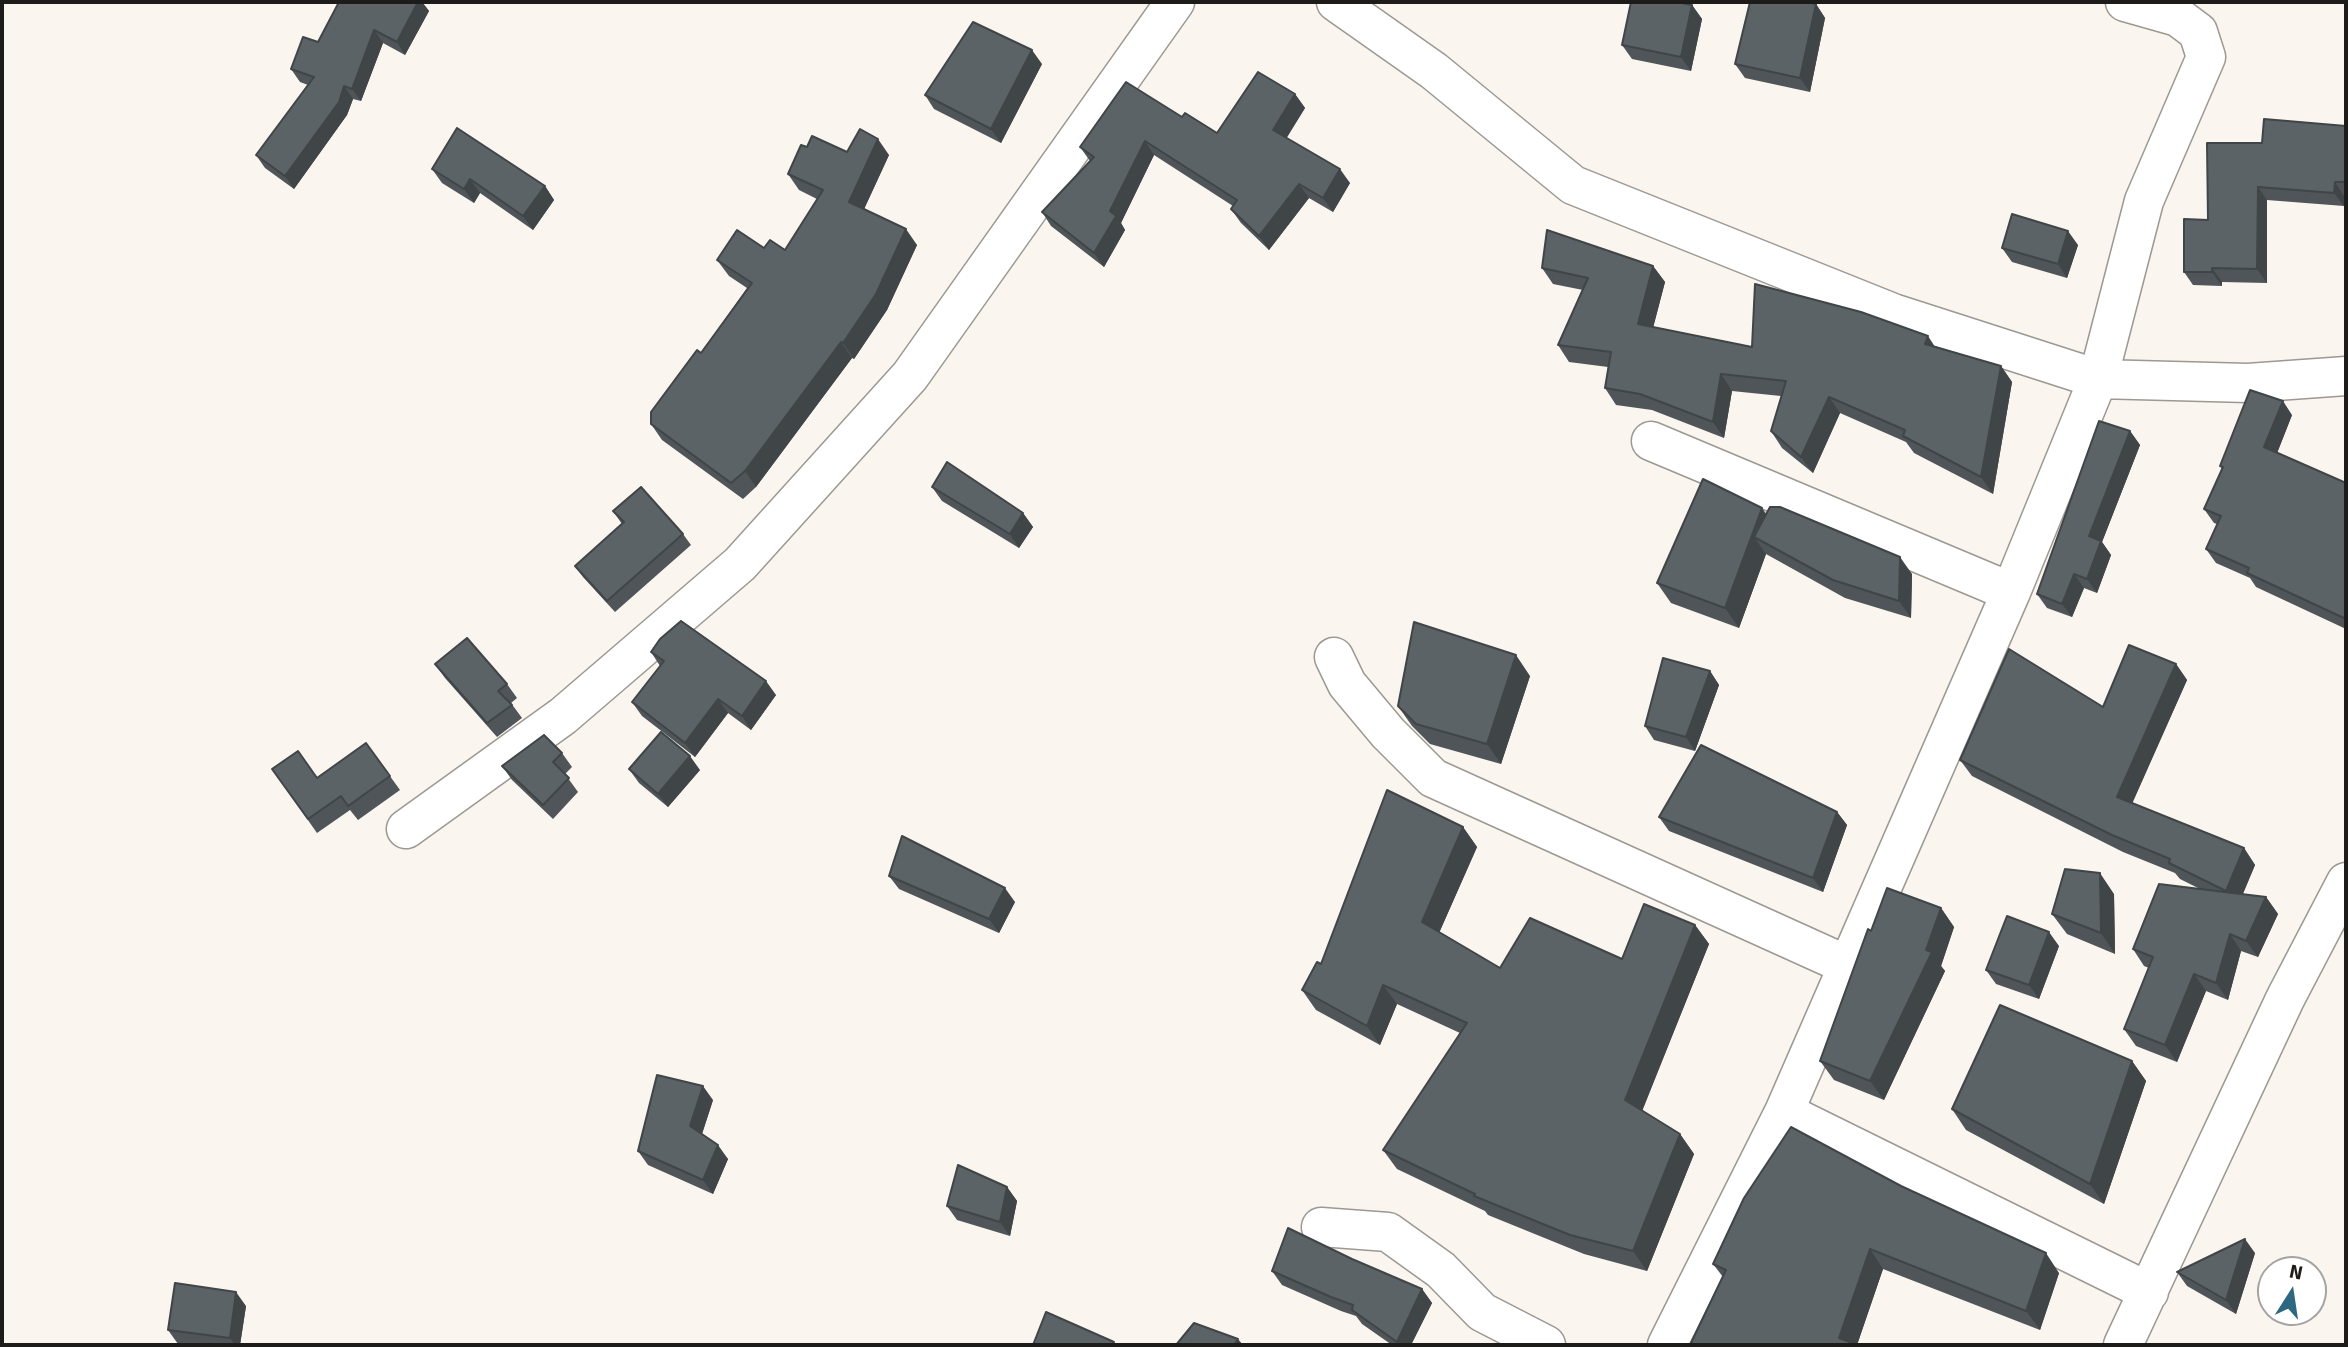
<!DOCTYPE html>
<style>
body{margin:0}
#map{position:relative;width:2348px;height:1347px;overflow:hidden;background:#faf6ef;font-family:Signika,sans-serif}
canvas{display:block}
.frame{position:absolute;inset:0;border:4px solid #1e1c1a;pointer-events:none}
.north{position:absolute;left:2257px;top:1256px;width:70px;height:70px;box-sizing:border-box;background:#fff;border:2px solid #a5a4a3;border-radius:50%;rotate:12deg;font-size:19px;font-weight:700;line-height:28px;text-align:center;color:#1e1c1a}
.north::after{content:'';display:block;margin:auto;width:24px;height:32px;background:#2d6880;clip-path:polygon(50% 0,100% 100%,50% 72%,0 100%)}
</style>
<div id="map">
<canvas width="2348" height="1347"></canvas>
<div class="frame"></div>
<div class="north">N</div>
</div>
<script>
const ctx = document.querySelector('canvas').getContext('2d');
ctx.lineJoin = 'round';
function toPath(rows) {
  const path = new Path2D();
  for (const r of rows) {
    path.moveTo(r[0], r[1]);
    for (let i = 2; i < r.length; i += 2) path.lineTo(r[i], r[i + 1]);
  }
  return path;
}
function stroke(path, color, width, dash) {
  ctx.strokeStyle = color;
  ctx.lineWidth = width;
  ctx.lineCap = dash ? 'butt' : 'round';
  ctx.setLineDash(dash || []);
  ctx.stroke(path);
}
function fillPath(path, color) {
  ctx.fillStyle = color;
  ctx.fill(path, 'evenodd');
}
const street = toPath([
 [1336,2,1434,71,1573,185,1893,313,2098,379,2248,383,2346,376],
 [1651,441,2011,592],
 [1334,657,1347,684,1388,733,1433,778,1849,966],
 [406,829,563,716,740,564,910,376,1175,2],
 [1784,1112,2149,1292],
 [1321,1227,1388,1232,1441,1270,1482,1312,1546,1345],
 [1667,1345,1784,1112,2011,592,2098,379,2144,201,2206,57,2198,32,2178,17,2125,2],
 [2123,1345,2285,999,2346,882]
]);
stroke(street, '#9c9892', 41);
stroke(street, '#fff', 38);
fillPath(toPath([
 [339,2,422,2,429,11,405,55,383,43,361,101,353,99,347,115,294,189,265,168,256,155,308,85,300,82,291,69,318,42],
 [1816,4,1825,18,1810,92,1745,78,1735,64],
 [1692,5,1702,19,1691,71,1632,59,1622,45],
 [1042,64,1001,143,934,109,925,95],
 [1295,94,1305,108,1286,138,1350,183,1333,212,1309,198,1269,250,1241,223,1231,209,1233,206,1154,155,1121,223,1125,230,1104,267,1051,226,1042,212,1090,161,1080,147,1182,117,1217,133],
 [2346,126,2346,196,2344,196,2344,206,2267,200,2267,283,2222,282,2222,286,2193,285,2184,272,2208,220,2262,143],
 [847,152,889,155,864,209,917,245,887,310,854,359,852,358,756,487,743,499,662,440,651,424,747,288,729,276,717,260,764,248,785,250,817,199,799,190,788,174],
 [432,169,545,186,554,200,533,230,480,193,474,203,442,183],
 [2078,245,2067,278,2012,262,2002,248],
 [1653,266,1665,282,1653,327,1752,347,1935,346,2001,366,2012,382,1993,494,1914,453,1906,442,1840,413,1813,473,1782,448,1771,431,1781,396,1732,391,1724,438,1652,410,1616,405,1605,388,1608,367,1569,362,1558,345,1583,290,1553,284,1542,268],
 [2292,415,2277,453,2346,483,2346,629,2256,587,2250,578,2216,563,2206,549,2217,524,2214,523,2204,509,2222,469,2220,466],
 [2130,431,2140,445,2102,542,2111,555,2097,593,2084,588,2072,617,2047,608,2037,594],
 [932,487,1023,513,1033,527,1019,548,942,501],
 [613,511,683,534,691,545,615,612,583,577,575,566,622,524],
 [1766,514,1912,574,1911,618,1845,598,1766,554,1739,628,1671,603,1657,583],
 [651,652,776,695,751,730,728,713,695,757,642,716,632,702,660,666],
 [435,664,507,684,517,698,511,703,522,718,497,737,445,678],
 [2176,664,2187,680,2132,803,2244,848,2255,865,2243,894,2266,897,2278,914,2258,957,2241,951,2228,1000,2206,991,2177,1062,2136,1046,2124,1029,2149,968,2144,966,2133,949,2200,889,2180,879,2175,873,2123,852,1972,776,1960,760,2103,707],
 [1710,671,1719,685,1695,751,1654,740,1645,726],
 [1530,676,1501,764,1430,744,1412,726,1398,706],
 [366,743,400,790,358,820,350,810,317,833,272,769,317,778],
 [562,753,572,767,565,774,578,792,553,819,512,780,502,766],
 [629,769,700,770,668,807,639,783],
 [1837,812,1847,825,1823,892,1669,831,1659,817],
 [1463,827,1477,847,1439,933,1500,968,1622,959,1695,925,1709,944,1642,1110,1680,1134,1694,1154,1647,1271,1584,1254,1488,1215,1485,1211,1397,1169,1383,1150,1460,1033,1397,1004,1380,1045,1316,1010,1302,990,1321,964],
 [889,876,1015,902,999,933,899,889],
 [2114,894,2115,954,2067,934,2052,914],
 [1941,908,1954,927,1941,966,1945,971,1884,1100,1834,1080,1820,1061,1871,931],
 [2059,946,2039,999,1996,984,1986,970],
 [2132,1061,2146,1081,2104,1204,1966,1130,1952,1109],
 [713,1100,702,1134,728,1159,713,1194,648,1165,638,1151],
 [1007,1187,1017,1201,1010,1236,957,1220,947,1206],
 [1744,1198,2059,1273,2040,1330,1883,1269,1857,1345,1858,1345,1692,1345,1691,1343,1723,1277,1713,1264],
 [2255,1253,2236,1314,2187,1286,2177,1272],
 [1272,1271,1422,1289,1432,1303,1411,1345,1392,1345,1362,1324,1356,1316,1341,1311,1282,1285],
 [246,1306,240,1345,178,1344,168,1330]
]), '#4f5558');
fillPath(toPath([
 [418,2,422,2,429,11,405,55,397,42],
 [1816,4,1825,18,1810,92,1800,78],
 [1692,5,1702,19,1691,71,1681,57],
 [374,30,383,43,361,101,352,89],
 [1032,50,1042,64,1001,143,991,129],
 [344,86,353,99,347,115,294,189,285,176],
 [1295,94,1305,108,1283,144,1273,130],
 [878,139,889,155,860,218,849,202],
 [1145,141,1154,155,1121,223,1125,230,1104,267,1094,253,1110,211],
 [1340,169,1350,183,1333,212,1323,198],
 [470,179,480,193,474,203,464,189],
 [2335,182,2344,196,2344,206,2334,193],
 [1299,184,1309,198,1269,250,1259,236],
 [545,186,554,200,533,230,523,216],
 [2258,187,2267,200,2267,283,2257,269],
 [906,229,917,245,887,310,854,359,843,343],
 [2068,231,2078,245,2067,278,2058,264],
 [1653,266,1665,282,1650,340,1638,324],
 [2212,268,2222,282,2222,286,2212,272],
 [1928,336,1939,353,1925,344],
 [841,342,852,358,756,487,745,471],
 [2001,366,2012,382,1993,494,1981,477],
 [1721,374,1732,391,1724,438,1713,422],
 [1829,397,1840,413,1813,473,1801,457],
 [2283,401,2292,415,2274,461,2264,447],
 [2130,431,2140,445,2102,542,2111,555,2097,593,2087,579,2089,536],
 [1762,508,1776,528,1754,537,1766,554,1739,628,1725,608],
 [1023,513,1033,527,1019,548,1010,534],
 [1900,557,1912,574,1911,618,1899,601],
 [2074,574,2084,588,2072,617,2062,604],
 [1516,655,1530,676,1501,764,1487,744],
 [2176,664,2187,680,2128,813,2117,797],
 [1710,671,1719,685,1695,751,1686,737],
 [766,681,776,695,751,730,742,716],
 [718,699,728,713,695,757,685,743],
 [690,756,700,770,668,807,658,794],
 [1837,812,1847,825,1823,892,1813,878],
 [1463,827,1477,847,1435,942,1422,922],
 [2244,848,2255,865,2237,907,2226,891],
 [2100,873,2114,894,2115,954,2101,933],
 [1005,888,1015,902,999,933,989,919],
 [2266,897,2278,914,2258,957,2246,941],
 [1941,908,1954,927,1941,966,1945,971,1884,1100,1870,1081,1926,950],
 [1695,925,1709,944,1639,1119,1625,1100],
 [2049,932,2059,946,2039,999,2029,985],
 [2230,934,2241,951,2228,1000,2216,983],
 [2194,974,2206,991,2177,1062,2165,1045],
 [1383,985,1397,1004,1380,1045,1367,1026],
 [2132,1061,2146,1081,2104,1204,2090,1184],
 [703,1086,713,1100,700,1140,690,1126],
 [1680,1134,1694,1154,1647,1271,1633,1251],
 [718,1145,728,1159,713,1194,703,1180],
 [1007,1187,1017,1201,1010,1236,1000,1222],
 [2245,1239,2255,1253,2236,1314,2226,1300],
 [1870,1249,1883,1269,1857,1345,1839,1338],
 [2046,1253,2059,1273,2040,1330,2026,1311],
 [1422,1289,1432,1303,1411,1345,1399,1345,1397,1342],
 [236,1292,246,1306,240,1345,235,1345,230,1338],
 [1238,1339,1243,1345,1234,1345]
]), '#404547');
const building = toPath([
 [339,2,418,2,397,42,374,30,352,89,344,86,339,102,285,176,256,155,314,77,291,69,303,37,318,42,339,2],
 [1631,2,1677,2,1692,5,1681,57,1622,45,1631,2],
 [1750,2,1806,2,1816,4,1800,78,1735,64,1750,2],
 [973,22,1032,50,991,129,925,95,973,22],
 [1258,72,1295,94,1273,130,1340,169,1323,198,1299,184,1259,236,1231,209,1237,200,1145,141,1110,211,1116,216,1094,253,1042,212,1094,157,1080,147,1126,82,1182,117,1185,113,1217,133,1258,72],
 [2264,119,2346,126,2346,182,2335,182,2334,193,2258,187,2257,269,2212,268,2212,272,2184,272,2184,219,2208,220,2207,143,2262,143,2264,119],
 [457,128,545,186,523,216,470,179,464,189,432,169,457,128],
 [860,129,878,139,849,202,906,229,876,294,843,343,841,342,745,471,731,483,651,424,651,412,697,350,701,353,752,283,717,260,737,230,764,248,770,240,785,250,823,190,788,174,801,145,807,147,812,136,847,152,860,129],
 [2012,214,2068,231,2058,264,2002,248,2012,214],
 [1547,230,1653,266,1638,324,1752,347,1755,284,1861,312,1928,336,1925,344,2001,366,1981,477,1903,436,1905,430,1829,397,1801,457,1771,431,1786,381,1721,374,1713,422,1640,394,1605,388,1611,352,1558,345,1588,278,1542,268,1547,230],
 [2250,390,2283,401,2264,447,2346,483,2346,619,2247,573,2249,568,2206,549,2221,516,2204,509,2223,467,2220,466,2250,390],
 [2099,421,2130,431,2089,536,2101,541,2087,579,2074,574,2062,604,2037,594,2099,421],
 [947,462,1023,513,1010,534,932,487,947,462],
 [1703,479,1762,508,1725,608,1657,583,1703,479],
 [641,487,683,534,607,601,575,566,624,522,613,511,641,487],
 [1770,507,1780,507,1900,557,1899,601,1833,580,1754,537,1770,507],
 [681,621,766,681,742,716,718,699,685,743,632,702,664,661,651,652,660,639,681,621],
 [1414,622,1516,655,1487,744,1416,724,1398,706,1414,622],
 [467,638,507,684,498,691,512,705,487,723,435,664,467,638],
 [2129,645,2176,664,2117,797,2244,848,2226,891,2169,863,2170,859,2112,835,1960,760,2009,649,2103,707,2129,645],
 [1663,658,1710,671,1686,737,1645,726,1663,658],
 [661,732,690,756,658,794,629,769,661,732],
 [544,735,562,753,553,762,569,778,543,805,502,766,544,735],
 [366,743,390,776,348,806,341,796,308,819,272,769,298,751,317,778,366,743],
 [1701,745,1837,812,1813,878,1659,817,1701,745],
 [1387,790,1463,827,1422,922,1500,968,1530,918,1622,959,1644,904,1695,925,1625,1100,1680,1134,1633,1251,1570,1235,1474,1196,1475,1194,1383,1150,1467,1023,1383,985,1367,1026,1302,990,1317,962,1321,964,1387,790],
 [902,836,1005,888,989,919,889,876,902,836],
 [2065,869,2100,873,2101,933,2052,914,2065,869],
 [2159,884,2266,897,2246,941,2230,934,2216,983,2194,974,2165,1045,2124,1029,2153,957,2133,949,2159,884],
 [1887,888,1941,908,1926,950,1932,952,1870,1081,1820,1061,1868,929,1871,931,1887,888],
 [2007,916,2049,932,2029,985,1986,970,2007,916],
 [2000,1005,2132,1061,2090,1184,1952,1109,2000,1005],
 [657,1075,703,1086,690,1126,718,1145,703,1180,638,1151,657,1075],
 [1791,1127,1901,1186,2046,1253,2026,1311,1870,1249,1839,1338,1858,1345,1696,1345,1691,1343,1726,1270,1713,1264,1744,1198,1791,1127],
 [958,1165,1007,1187,1000,1222,947,1206,958,1165],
 [1288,1228,1352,1259,1422,1289,1397,1342,1352,1310,1353,1305,1331,1297,1272,1271,1288,1228],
 [2245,1239,2226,1300,2177,1272,2245,1239],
 [175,1283,236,1292,230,1338,168,1330,175,1283],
 [1046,1312,1114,1342,1112,1345,1033,1345,1046,1312],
 [1194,1323,1238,1339,1234,1345,1176,1345,1194,1323]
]);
fillPath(building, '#5c6366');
stroke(building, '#404547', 2);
</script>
